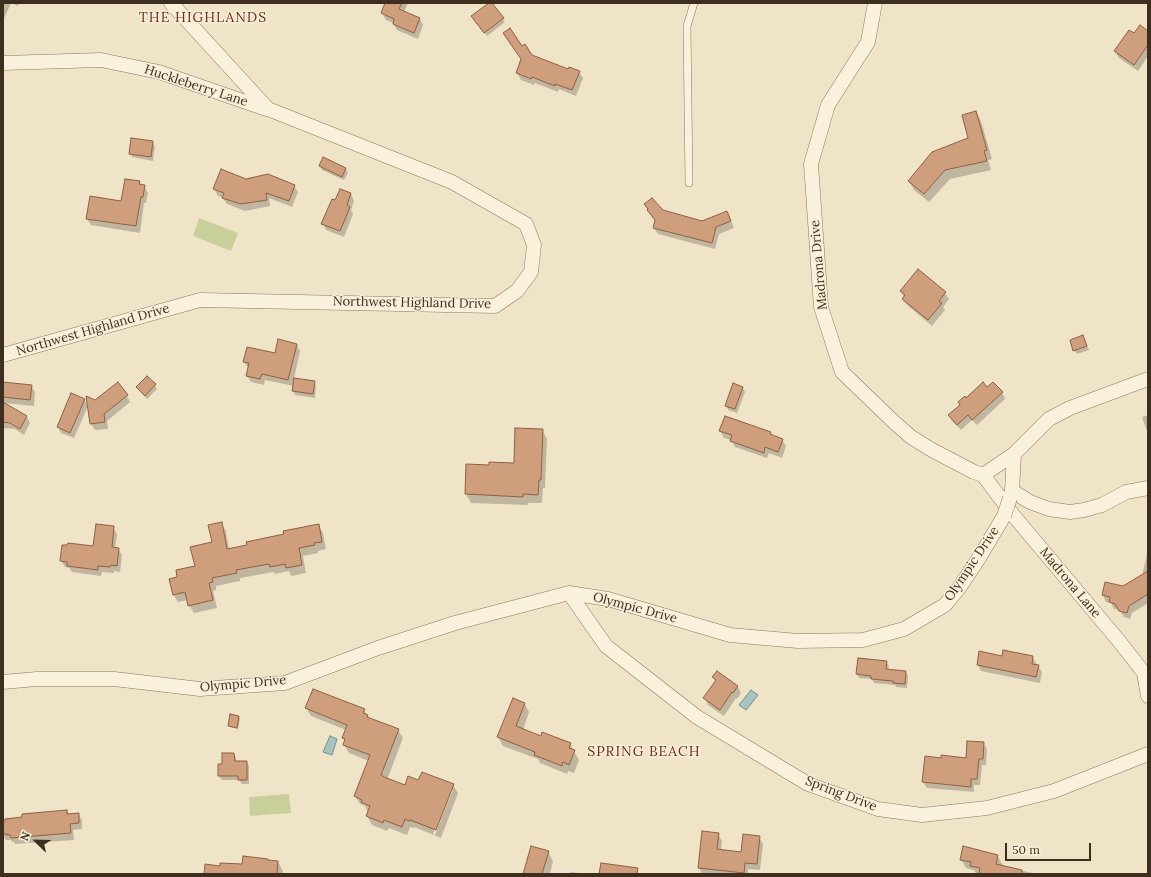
<!DOCTYPE html>
<style>
body{margin:0}
#map{position:relative;width:1151px;height:877px;overflow:hidden;background:#f0e4c8;font-family:Lora,serif}
canvas{display:block}
.frame{position:absolute;inset:0;border:4px solid #3d2e20;pointer-events:none}
.north{position:absolute;left:16px;top:821px;width:40px;height:40px;-webkit-text-stroke:3px #f7eed8;paint-order:stroke;rotate:293deg;font-size:11px;font-weight:700;line-height:16px;text-align:center;color:#3d2e20}
.north::after{content:'';display:block;margin:auto;width:14px;height:18px;background:#3d2e20;clip-path:polygon(50% 0,100% 100%,50% 72%,0 100%)}
.scale{position:absolute;left:1005px;top:843px;width:86px;height:18px;box-sizing:border-box;border:2px solid #3d2e20;border-top:0;padding-left:5px;font-size:12px;line-height:14px;white-space:nowrap;color:#3d2e20;-webkit-text-stroke:3px #f7eed8;paint-order:stroke}
</style>
<div id="map">
<canvas width="1151" height="877"></canvas>
<div class="frame"></div>
<div class="north">N</div>
<div class="scale">50 m</div>
</div>
<script>
const ctx = document.querySelector('canvas').getContext('2d');
ctx.lineJoin = 'round';
function fillPath(path, color) {
  ctx.fillStyle = color;
  ctx.fill(path, 'evenodd');
}
function toPath(rows) {
  const path = new Path2D();
  for (const r of rows) {
    path.moveTo(r[0], r[1]);
    for (let i = 2; i < r.length; i += 2) path.lineTo(r[i], r[i + 1]);
  }
  return path;
}
function stroke(path, color, width, dash) {
  ctx.strokeStyle = color;
  ctx.lineWidth = width;
  ctx.lineCap = dash ? 'butt' : 'round';
  ctx.setLineDash(dash || []);
  ctx.stroke(path);
}
function label(font, color, halo, rows, align = 'center') {
  ctx.font = font + ' Lora,serif';
  ctx.lineWidth = 3;
  ctx.setLineDash([]);
  ctx.textBaseline = 'middle';
  ctx.strokeStyle = halo;
  ctx.fillStyle = color;
  for (const [text, x, y, turn = 0] of rows) {
    ctx.save();
    ctx.translate(x, y);
    ctx.rotate((+turn || 0) * Math.PI / 180);
    ctx.textAlign = isNaN(turn) ? turn : align;
    if (halo) ctx.strokeText(text, 0, 0);
    ctx.fillText(text, 0, 0);
    ctx.restore();
  }
}
fillPath(toPath([
 [199,218,238,233,231,251,193,236],
 [289,794,291,813,250,816,249,797]
]), '#c9cf9b');
const water = toPath([
 [751,690,758,695,746,710,739,705,751,690],
 [330,736,337,739,332,755,323,752,330,736]
]);
fillPath(water, '#a9c4bc');
stroke(water, '#6f938a', 1);
fillPath(toPath([
 [3,3,19,3,18,6,11,3,3,21],
 [386,3,408,3,404,12,420,19,423,25,418,39,397,30,393,23,386,20,382,13],
 [490,3,505,22,487,36,475,21],
 [1148,32,1148,56,1138,71,1119,58,1115,51,1134,34],
 [522,47,532,56,569,70,579,72,583,78,576,96,559,89,558,92,535,83,534,85,521,80,517,73,522,60],
 [976,112,981,121,992,159,988,160,991,170,950,179,929,202,914,190,909,181,969,138],
 [152,142,155,146,153,161,132,157,130,153],
 [320,166,346,169,348,173,344,180,322,170],
 [139,182,141,186,144,186,148,193,146,203,144,203,140,233,91,225,87,219,122,202],
 [294,186,298,192,292,207,269,198,270,206,245,211,227,204,222,197,218,196,214,189],
 [341,190,351,194,354,201,351,210,353,214,344,237,326,230,323,224,336,202],
 [645,205,662,211,703,222,730,218,734,228,719,234,715,249,658,234,654,228,656,221,652,217],
 [918,271,945,293,949,299,943,307,945,310,932,326,907,305,903,299,904,297,901,291],
 [1083,336,1089,350,1077,354,1074,350],
 [296,344,300,351,294,379,314,382,316,386,315,398,295,395,293,391,294,386,265,380,264,385,251,382,247,376,248,368,244,362,276,354],
 [3,383,31,386,35,392,34,406,3,403],
 [155,385,157,389,147,399,140,391,137,387],
 [743,388,745,392,737,413,728,410,726,405],
 [987,388,1002,392,1005,399,977,425,972,420,961,430,953,422,949,416],
 [127,396,130,402,107,421,108,429,95,430,91,424,95,401],
 [84,400,88,406,74,438,61,433,58,427],
 [3,403,27,417,30,423,24,435,15,429,3,428],
 [1148,415,1148,434,1142,417],
 [542,430,547,439,545,488,543,488,542,503,528,503,528,505,471,503,466,494,490,466,515,464],
 [720,431,770,433,772,436,782,440,786,446,782,458,769,453,767,458,735,447,731,440,724,438],
 [221,523,226,531,229,549,248,545,318,525,323,533,326,549,318,551,318,553,303,556,306,573,291,576,289,571,275,574,274,572,240,578,240,581,216,586,216,590,213,591,217,608,194,613,189,605,188,600,178,602,173,594,179,578,196,567,213,542],
 [113,527,117,534,115,549,118,549,122,555,120,572,114,571,114,573,102,572,101,576,72,572,69,568,65,567,61,561,94,547],
 [1147,554,1148,555,1148,603,1132,613,1130,619,1124,617,1119,610,1114,609,1111,603,1106,602,1103,595,1123,587,1142,576],
 [1003,657,1033,657,1036,663,1036,666,1038,666,1042,672,1040,683,981,671,978,665],
 [859,659,886,662,889,666,888,670,906,672,908,676,907,688,896,687,895,685,874,683,872,679,859,678,857,674],
 [717,672,738,687,741,693,737,699,736,698,724,716,708,705,705,698,716,682,713,677],
 [524,703,529,712,523,730,541,737,570,744,579,760,574,773,568,771,567,774,540,763,538,759,503,746,498,737],
 [306,708,364,710,369,718,398,730,403,738,387,780,405,787,419,782,453,785,458,793,441,838,414,827,414,828,410,827,407,835,389,828,387,831,372,825,367,816,369,811,367,811,365,806,360,804,355,796,369,761,349,753,344,745,346,741,343,738,346,730,311,716],
 [451,789,453,789,435,835,433,834],
 [239,717,240,719,238,729,230,727,229,726],
 [983,743,987,749,986,765,982,765,980,785,974,785,974,792,927,788,923,782,941,759,967,759],
 [234,754,236,758,236,762,246,762,249,766,249,784,242,784,239,780,222,780,219,776],
 [67,811,69,814,78,814,82,820,82,829,73,830,74,840,15,844,14,842,12,842,11,840,6,840,3,835,3,822],
 [718,834,722,841,721,850,742,853,759,837,763,844,760,870,748,869,748,874,702,874,699,868],
 [548,852,553,861,550,874,524,874],
 [997,855,1002,864,1002,866,1037,874,976,874,974,870,966,868,961,859],
 [268,861,278,862,283,871,282,874,205,874,221,867,243,865],
 [571,872,588,874,570,874]
]), '#0003');
const building = toPath([
 [385,3,402,3,399,9,420,18,414,33,393,24,394,19,381,13,385,3],
 [489,3,492,3,504,18,484,33,471,16,489,3],
 [1140,25,1148,31,1148,45,1134,65,1114,51,1129,30,1134,33,1140,25],
 [510,28,522,46,525,44,532,55,568,69,569,67,580,71,572,90,555,84,555,86,532,77,531,79,516,73,521,59,503,33,510,28],
 [976,111,987,150,984,151,987,161,945,170,924,194,908,181,932,152,968,138,962,115,976,111],
 [131,138,153,141,151,157,129,154,131,138],
 [323,157,346,168,342,177,319,166,323,157],
 [221,169,246,179,268,174,295,185,289,201,266,193,267,200,241,204,222,198,224,193,213,189,221,169],
 [125,179,140,181,139,184,145,185,143,197,141,197,136,226,86,219,90,196,121,201,125,179],
 [340,189,351,193,347,205,350,207,340,231,321,224,332,199,335,200,340,189],
 [652,198,663,210,702,221,727,211,731,221,716,227,712,243,653,228,655,220,647,210,648,209,644,204,652,198],
 [918,269,946,292,939,301,942,303,928,320,902,299,905,295,900,291,918,269],
 [1083,335,1087,346,1073,351,1070,340,1083,335],
 [278,339,297,344,288,380,262,374,260,379,246,376,249,363,243,362,247,347,275,353,278,339],
 [147,376,156,384,145,396,136,387,147,376],
 [294,378,315,381,313,394,292,391,294,378],
 [3,382,32,385,30,400,3,397,3,382],
 [118,382,128,395,104,414,105,422,90,424,86,396,95,400,118,382],
 [983,382,987,387,993,382,1003,392,972,420,968,415,957,425,948,415,960,405,958,402,965,396,966,398,983,382],
 [733,383,743,387,735,409,725,406,733,383],
 [71,393,85,399,70,433,57,427,71,393],
 [3,402,27,416,20,429,10,423,3,422,3,402],
 [725,416,771,432,770,434,783,439,778,452,765,447,764,453,730,441,732,435,719,431,725,416],
 [515,428,543,429,541,480,539,480,538,495,523,494,523,497,465,494,466,464,489,465,489,462,514,463,515,428],
 [222,522,227,549,247,545,246,542,284,534,283,531,319,524,322,542,314,543,315,545,299,548,302,565,286,568,285,564,270,567,269,564,236,570,237,573,212,578,213,582,209,583,213,600,188,606,185,592,173,595,169,579,177,577,176,570,195,566,190,547,212,542,208,525,222,522],
 [96,524,114,526,112,547,119,548,117,566,111,565,110,567,98,566,98,570,67,566,67,562,60,561,62,545,67,545,68,543,93,546,96,524],
 [1148,571,1148,594,1129,606,1127,613,1119,611,1115,604,1109,602,1110,597,1102,595,1105,582,1123,586,1148,571],
 [1003,650,1033,656,1032,664,1039,665,1036,677,977,665,979,651,1002,656,1003,650],
 [858,658,887,661,886,669,906,671,905,684,893,683,893,681,871,679,871,676,856,674,858,658],
 [717,671,738,686,733,693,732,692,720,710,703,698,716,680,712,677,717,671],
 [313,689,365,709,363,713,368,715,367,717,399,729,381,775,384,777,405,785,408,776,418,780,422,772,454,784,436,830,410,820,409,821,405,819,402,827,384,820,383,823,366,816,370,806,361,802,362,800,354,796,370,755,343,745,345,739,342,738,347,725,305,708,313,689],
 [513,698,525,703,516,726,541,736,542,732,571,743,569,748,575,750,569,765,563,762,562,766,534,755,535,752,497,737,513,698],
 [230,714,239,716,237,728,228,726,230,714],
 [967,741,984,742,983,759,979,759,977,779,971,779,971,787,922,782,925,756,941,758,941,755,966,758,967,741],
 [222,753,234,753,235,761,247,761,247,780,238,780,238,776,218,776,218,764,222,764,222,753],
 [67,810,67,814,79,813,79,823,70,824,71,833,11,838,10,835,7,835,7,834,3,834,3,821,5,821,5,819,22,817,22,814,67,810],
 [702,831,719,833,717,849,741,852,743,834,760,836,757,864,745,863,744,873,698,868,702,831],
 [531,846,549,851,542,874,523,874,531,846],
 [963,846,998,855,996,864,1022,870,1022,874,979,874,980,868,970,866,971,862,960,860,963,846],
 [243,856,268,859,268,860,278,861,277,874,204,874,205,864,220,866,220,863,242,864,243,856],
 [601,863,638,868,637,874,599,874,601,863]
]);
fillPath(building, '#cf9f7d');
stroke(building, '#8d5f41', 1);
const service = toPath([
 [689,183,687,26,694,3]
]);
const minor = toPath([
 [875,3,868,42,828,105,811,164,821,307,842,372,895,423,911,437,932,450,974,472,983,475,1014,454],
 [3,63,101,60,159,72,266,109],
 [3,355,200,300,495,306,517,291,531,272,534,245,526,224,452,182,268,109,171,3],
 [983,475,1013,515,1119,641,1144,673,1148,696],
 [1012,491,1030,502,1049,509,1070,512,1084,510,1102,505,1126,492,1148,488],
 [1010,498,1012,491,1014,454,1049,419,1070,408,1148,379],
 [569,593,606,646,697,717,808,784,878,809,922,815,987,808,1054,791,1148,754],
 [3,682,37,679,114,679,200,689,285,683,378,648,455,623,569,593,608,599,730,635,798,641,863,640,904,629,945,605,959,588,979,558,1004,516]
]);
stroke(service, '#8d765c', 8);
stroke(minor, '#8d765c', 15);
stroke(service, '#faf1dc', 7);
stroke(minor, '#faf1dc', 14);
const minorBridge = toPath([
 [1004,516,1010,498]
]);
stroke(minorBridge, '#8d765c', 15, []);
stroke(minorBridge, '#faf1dc', 14);
label('13px', '#3d2e20', '#f7eed8', [
 ["Huckleberry Lane",196,86,18],
 ["Madrona Drive",819,265,-95],
 ["Northwest Highland Drive",412,303,1],
 ["Northwest Highland Drive",93,330,-16],
 ["Olympic Drive",972,564,-56],
 ["Madrona Lane",1070,583,50],
 ["Olympic Drive",635,608,15],
 ["Olympic Drive",243,684,-5],
 ["Spring Drive",841,794,21]
]);
ctx.letterSpacing = '1px';
label('14px', '#6b2e1e', '#f7eed8', [
 ["THE HIGHLANDS",203,18],
 ["SPRING BEACH",644,752]
]);
ctx.letterSpacing = '0px';
</script>
